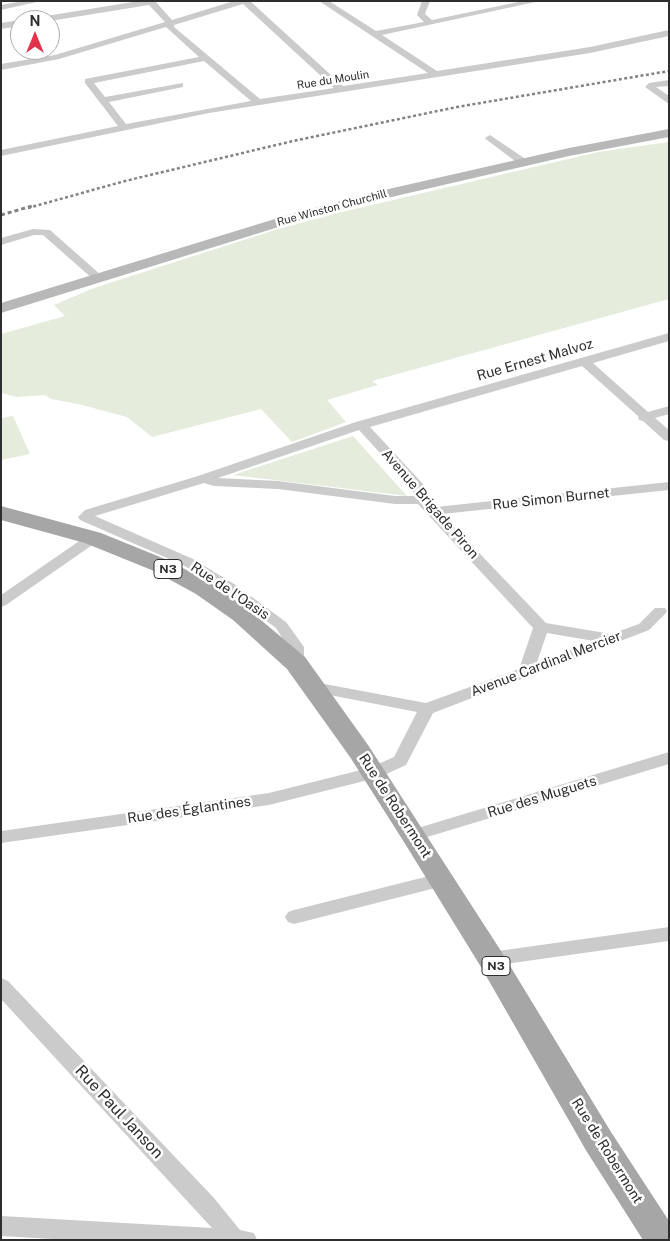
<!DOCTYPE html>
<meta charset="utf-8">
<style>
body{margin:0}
#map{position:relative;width:670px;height:1241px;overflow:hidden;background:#fff;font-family:"Public Sans",sans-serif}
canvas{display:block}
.frame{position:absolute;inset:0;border:2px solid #2e2e2e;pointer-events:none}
.north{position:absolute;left:10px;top:10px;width:50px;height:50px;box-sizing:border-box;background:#fff;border:1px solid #ababab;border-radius:50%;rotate:0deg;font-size:14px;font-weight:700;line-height:20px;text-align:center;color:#2e2e2e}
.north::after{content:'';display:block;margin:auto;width:18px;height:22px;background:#e3334a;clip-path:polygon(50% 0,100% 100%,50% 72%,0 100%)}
</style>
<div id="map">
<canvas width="670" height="1241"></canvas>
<div class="frame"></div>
<div class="north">N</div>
</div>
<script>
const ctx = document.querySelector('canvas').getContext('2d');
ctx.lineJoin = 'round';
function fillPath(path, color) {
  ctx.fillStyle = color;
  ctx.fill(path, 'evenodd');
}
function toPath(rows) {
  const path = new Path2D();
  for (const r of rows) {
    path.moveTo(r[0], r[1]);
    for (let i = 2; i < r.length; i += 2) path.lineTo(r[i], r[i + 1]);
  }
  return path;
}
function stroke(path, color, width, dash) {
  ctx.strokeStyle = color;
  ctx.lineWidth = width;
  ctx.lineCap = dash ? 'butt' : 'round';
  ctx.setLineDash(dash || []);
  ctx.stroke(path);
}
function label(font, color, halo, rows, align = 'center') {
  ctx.font = font + ' "Public Sans",sans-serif';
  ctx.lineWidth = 5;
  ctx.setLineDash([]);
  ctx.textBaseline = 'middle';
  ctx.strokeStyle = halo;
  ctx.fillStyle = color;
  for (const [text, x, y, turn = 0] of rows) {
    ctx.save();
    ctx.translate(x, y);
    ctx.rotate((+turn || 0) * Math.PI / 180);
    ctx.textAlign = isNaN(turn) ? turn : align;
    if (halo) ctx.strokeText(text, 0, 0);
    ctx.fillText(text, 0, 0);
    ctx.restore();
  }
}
fillPath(toPath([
 [669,142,669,299,372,381,378,385,327,400,346,422,292,442,261,409,152,437,127,417,78,404,51,399,45,395,17,397,1,393,1,334,65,316,54,305,94,288,278,229,342,212,598,152],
 [13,416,30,454,1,460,1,418],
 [353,436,407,496,233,475]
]), '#e5ecdc');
fillPath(toPath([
 [23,1,41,1,1,10,1,5,23,1],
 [139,1,155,1,172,20,234,1,250,1,343,86,428,73,319,1,329,1,376,31,424,22,417,15,422,1,430,1,425,14,432,20,523,1,540,1,382,35,437,71,590,47,669,30,669,36,590,53,209,113,1,156,1,150,118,126,85,83,85,79,199,57,166,27,59,59,1,70,1,64,55,55,165,22,149,5,50,21,36,20,40,17,139,1],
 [243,4,334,88,260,99,174,27,174,25,243,4],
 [204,61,251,101,126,124,109,102,183,87,183,83,105,97,94,83,204,61],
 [20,20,20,26,1,29,1,23,20,20],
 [669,80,669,86,656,87,669,96,669,104,645,87,649,83,669,80],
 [490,135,527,160,527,164,519,164,487,140,485,138,490,135],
 [33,229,50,230,102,276,104,278,102,280,94,280,43,235,34,235,1,245,1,238,33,229],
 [669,333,669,341,593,363,648,412,669,406,669,414,655,418,669,430,669,441,664,440,643,421,639,420,638,416,582,366,370,427,423,484,428,499,436,507,669,482,669,490,442,514,546,623,611,634,639,624,655,608,665,608,667,611,665,614,649,630,433,713,406,765,380,777,269,805,1,843,1,831,269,793,369,768,394,757,417,712,314,692,308,691,306,687,308,683,314,682,426,703,519,669,533,628,418,504,395,504,278,489,214,486,204,483,95,516,193,559,234,584,286,622,304,647,304,663,301,667,296,668,291,667,288,663,288,647,276,628,224,590,183,565,80,520,78,517,85,510,198,476,356,422,669,333],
 [359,430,412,488,414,496,395,496,278,481,218,478,359,430],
 [547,633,594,641,537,662,547,633],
 [93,534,98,535,100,538,98,541,6,605,1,607,1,595,88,535,93,534],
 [669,752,669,764,414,841,408,839,405,835,408,831,669,752],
 [441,873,447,875,450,880,447,885,294,924,288,922,285,917,288,912,294,910,441,873],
 [669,927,669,941,491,966,484,964,482,959,484,954,491,952,669,927],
 [1,978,8,981,214,1198,240,1230,254,1233,257,1240,69,1240,1,1236,1,1216,212,1228,1,999,1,978]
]), '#cbcbcb');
fillPath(toPath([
 [669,129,669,137,569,156,374,201,298,221,1,313,1,303,288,215,371,193,569,148,669,129]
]), '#b8b8b8');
fillPath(toPath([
 [1,506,101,533,170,561,212,584,249,610,305,657,368,745,501,951,611,1132,669,1221,669,1240,643,1240,587,1152,481,967,404,842,350,757,287,669,233,620,196,594,154,571,85,543,1,520,1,506]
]), '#a6a6a6');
stroke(toPath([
 [28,208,125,181,293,141,457,107,669,71]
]), '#838383', 2.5, [3, 2.5]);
stroke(toPath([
 [1,215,32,206]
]), '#838383', 3, [4, 3]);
label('11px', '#2e2e2e', '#fff', [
 ["Rue du Moulin",333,80,-9],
 ["Rue Winston Churchill",332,208,-15]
]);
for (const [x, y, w] of [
 [168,569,28],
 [496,966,28]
]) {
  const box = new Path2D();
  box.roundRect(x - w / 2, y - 9.5, w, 19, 4);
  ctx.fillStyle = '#fff';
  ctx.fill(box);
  stroke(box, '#2e2e2e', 1);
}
label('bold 12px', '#2e2e2e', null, [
 ["N3",168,569],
 ["N3",496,966]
]);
label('14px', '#2e2e2e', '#fff', [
 ["Rue Ernest Malvoz",535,360,-16],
 ["Rue Simon Burnet",551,499,-6],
 ["Avenue Brigade Piron",430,504,49],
 ["Rue de l'Oasis",230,591,34],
 ["Avenue Cardinal Mercier",546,664,-21],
 ["Rue des Muguets",542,797,-17],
 ["Rue de Robermont",395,806,57],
 ["Rue des Églantines",189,810,-8],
 ["Rue de Robermont",607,1151,58]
]);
label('16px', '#2e2e2e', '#fff', [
 ["Rue Paul Janson",119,1112,47]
]);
</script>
